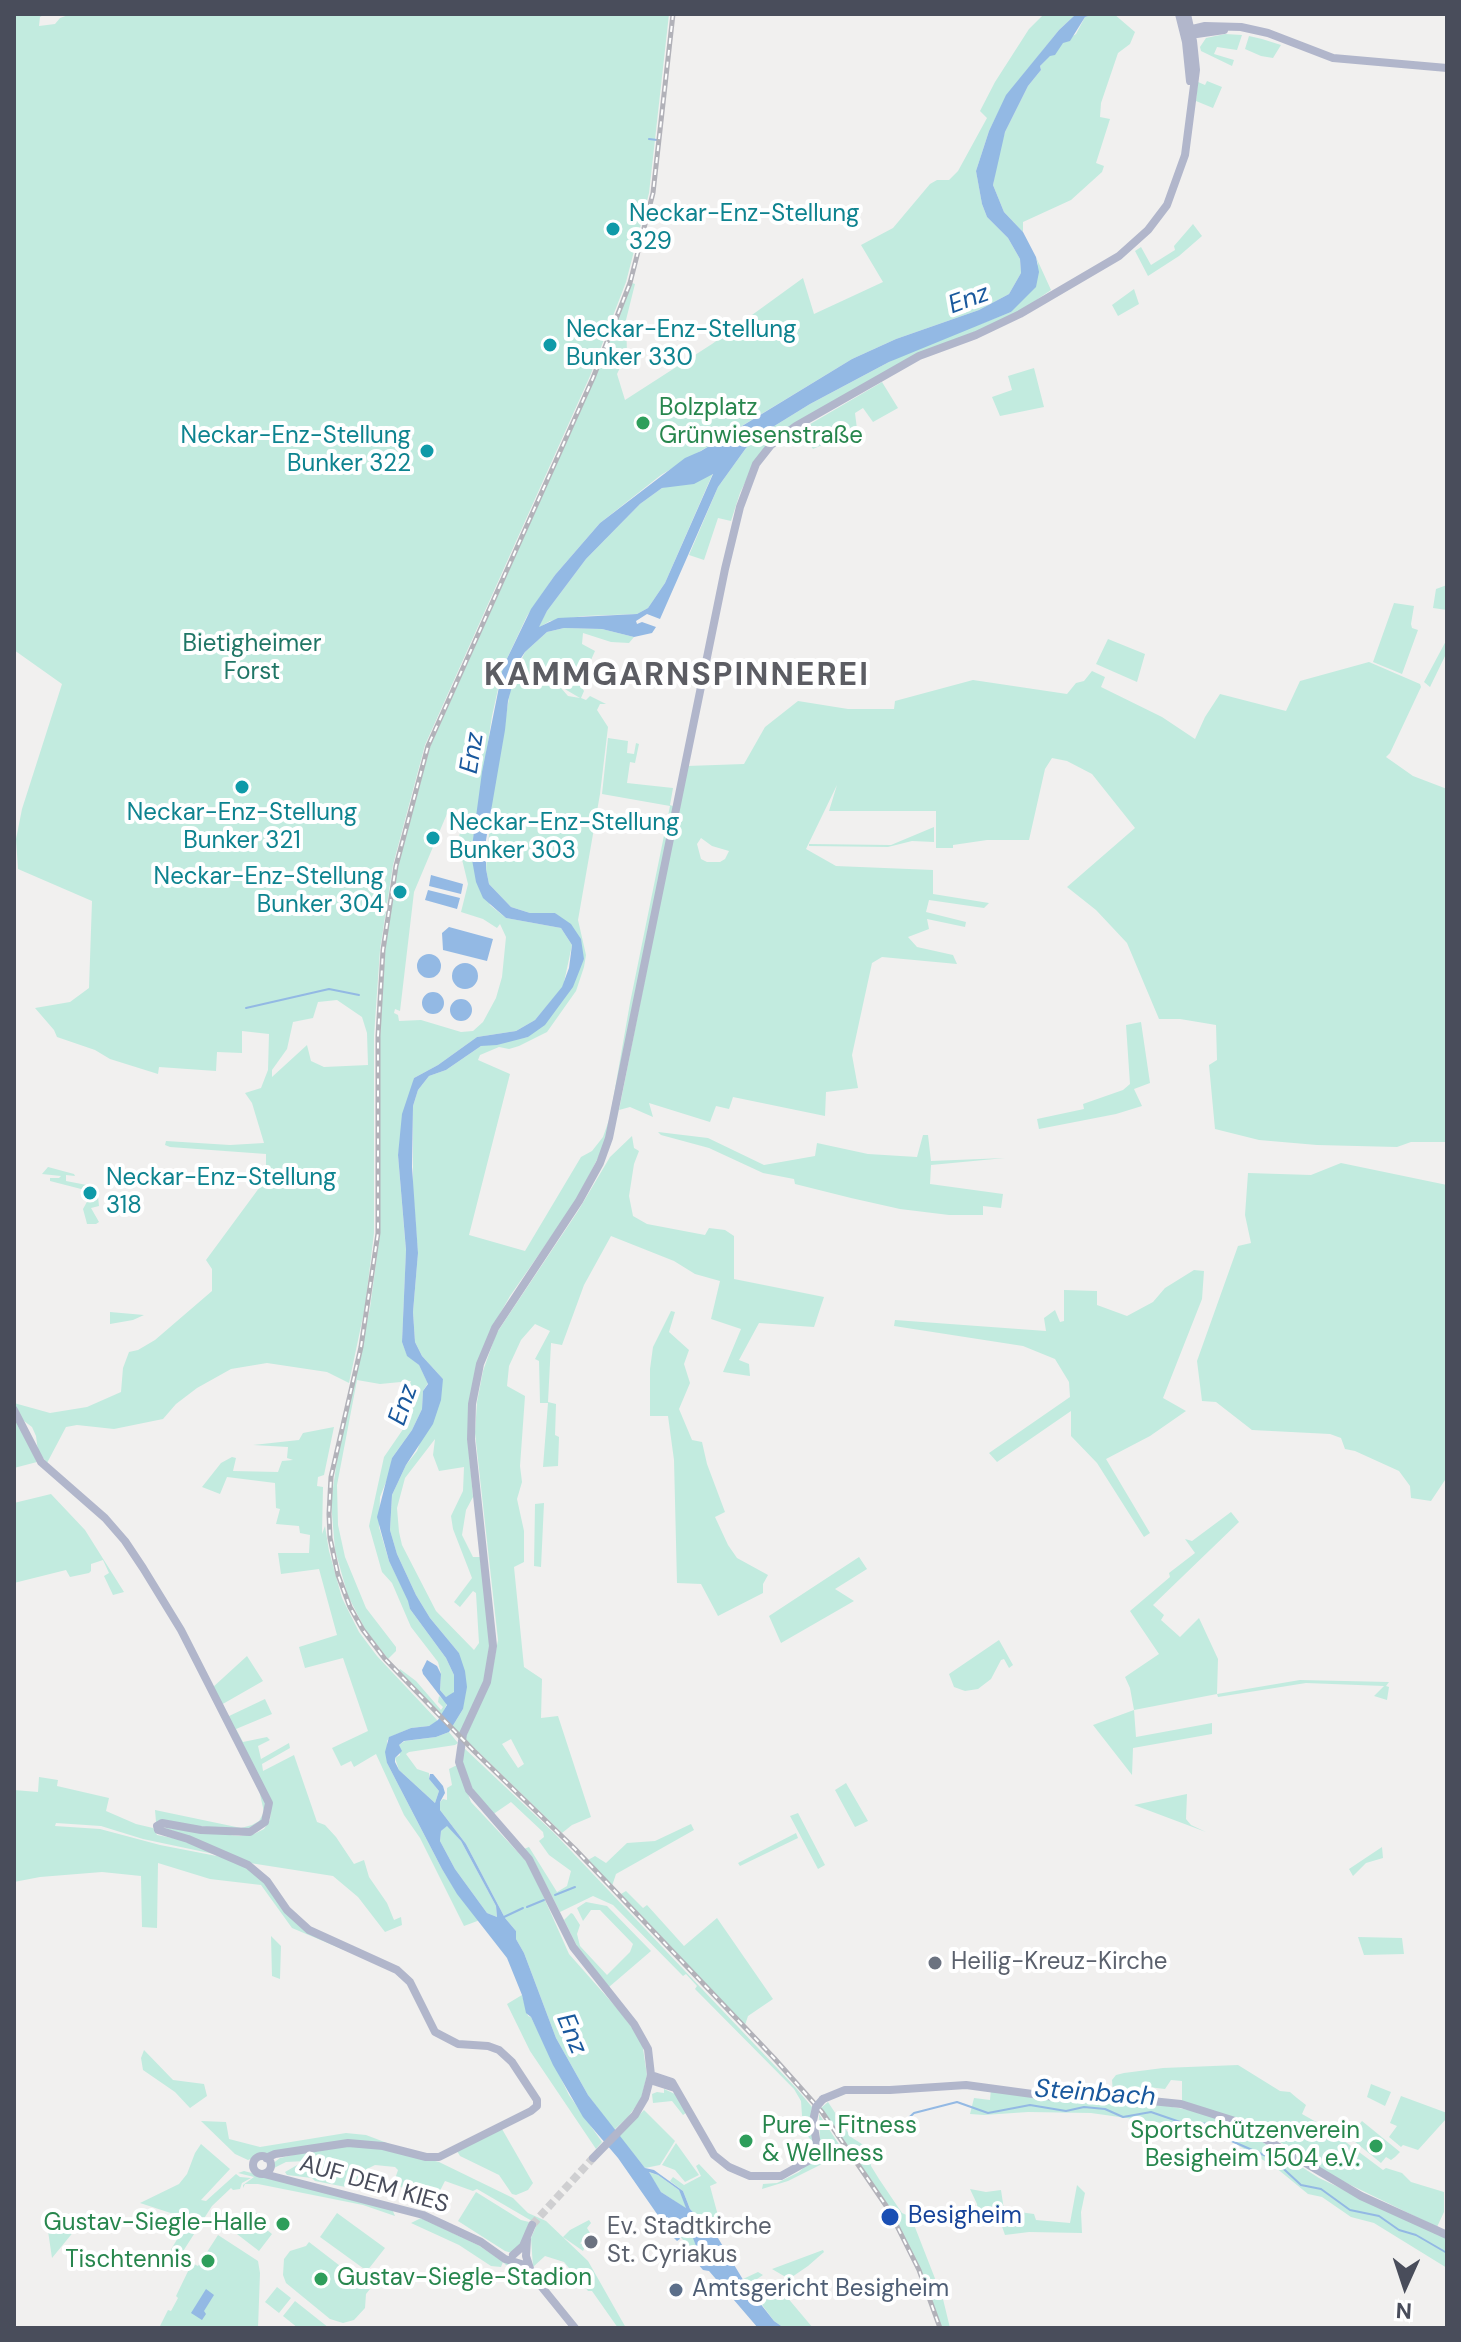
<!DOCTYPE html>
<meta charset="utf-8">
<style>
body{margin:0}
#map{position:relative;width:1461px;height:2342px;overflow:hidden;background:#f1f0ef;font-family:"DM Sans",sans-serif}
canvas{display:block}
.frame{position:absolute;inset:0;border:16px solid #494d5b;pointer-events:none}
.north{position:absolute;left:1365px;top:2246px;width:80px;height:80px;-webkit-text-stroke:6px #fff;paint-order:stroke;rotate:183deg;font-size:22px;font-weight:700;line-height:32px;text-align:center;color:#494d5b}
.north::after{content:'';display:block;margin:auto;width:28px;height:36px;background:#494d5b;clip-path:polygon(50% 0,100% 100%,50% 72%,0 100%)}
</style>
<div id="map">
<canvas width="1461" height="2342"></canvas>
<div class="frame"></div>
<div class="north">N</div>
</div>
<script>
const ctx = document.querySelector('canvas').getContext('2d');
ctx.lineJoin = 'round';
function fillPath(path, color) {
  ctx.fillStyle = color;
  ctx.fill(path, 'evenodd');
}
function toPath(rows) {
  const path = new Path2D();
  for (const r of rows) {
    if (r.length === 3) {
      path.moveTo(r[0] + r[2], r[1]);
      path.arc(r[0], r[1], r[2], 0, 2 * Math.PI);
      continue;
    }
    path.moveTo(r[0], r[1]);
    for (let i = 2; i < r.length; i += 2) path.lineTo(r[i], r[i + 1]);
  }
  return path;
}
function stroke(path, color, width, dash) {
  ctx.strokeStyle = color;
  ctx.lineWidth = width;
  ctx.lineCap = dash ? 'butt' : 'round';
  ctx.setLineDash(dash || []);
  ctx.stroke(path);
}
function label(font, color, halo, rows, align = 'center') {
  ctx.font = font + ' "DM Sans",sans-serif';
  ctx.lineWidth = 8;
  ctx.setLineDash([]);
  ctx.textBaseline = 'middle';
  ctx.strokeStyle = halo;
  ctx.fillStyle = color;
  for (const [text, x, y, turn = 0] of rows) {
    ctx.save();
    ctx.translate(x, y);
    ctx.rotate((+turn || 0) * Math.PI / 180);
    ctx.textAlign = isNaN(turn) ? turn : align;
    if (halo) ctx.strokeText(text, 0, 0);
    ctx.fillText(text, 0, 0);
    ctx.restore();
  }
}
fillPath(toPath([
 [14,14,45,14,40,17,39,26,55,24,60,18,71,14,669,14,649,193,626,282,590,376,425,745,393,865,380,950,374,1036,374,1233,365,1307,349,1383,327,1372,267,1363,231,1369,197,1388,176,1404,163,1419,114,1429,77,1425,66,1427,47,1463,38,1451,36,1436,32,1427,20,1418,14,1403,50,1413,87,1407,121,1392,123,1368,129,1352,138,1350,155,1340,212,1291,212,1269,206,1260,262,1184,266,1171,266,1154,170,1147,165,1145,166,1141,230,1145,264,1143,252,1103,245,1093,261,1088,268,1070,269,1034,242,1031,242,1053,217,1052,216,1071,159,1067,158,1074,110,1059,95,1050,57,1037,54,1030,35,1008,70,1002,89,988,92,901,18,869,16,839,22,809,62,684,14,650],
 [337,1000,362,1017,367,1033,368,1065,324,1067,311,1061,307,1045,272,1077,272,1070,287,1049,293,1022,313,1018,318,1002],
 [1044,14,1076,14,1059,30,1007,95,989,131,976,171,982,204,987,217,1008,238,1020,259,1021,273,1009,294,979,310,896,339,852,359,661,475,600,523,555,575,527,616,503,667,492,716,471,854,490,905,506,918,561,928,572,945,563,987,535,1020,516,1031,477,1037,438,1065,414,1078,398,1155,406,1251,402,1342,407,1355,419,1365,428,1383,423,1391,422,1409,412,1430,392,1458,390,1472,380,1497,379,1527,389,1561,409,1601,410,1609,446,1658,454,1675,454,1691,453,1695,446,1697,440,1690,441,1674,438,1662,411,1627,392,1583,382,1572,369,1526,384,1457,408,1422,409,1405,404,1399,411,1381,380,1384,357,1380,337,1485,338,1525,345,1557,366,1608,396,1647,396,1651,388,1659,365,1629,348,1596,335,1550,331,1502,338,1453,370,1308,380,1233,380,1036,385,950,398,866,430,747,595,378,632,283,635,284,626,320,627,353,617,374,625,400,712,344,803,278,814,314,883,282,861,245,893,228,930,184,937,180,949,180,958,171,987,118,980,111,995,82,1029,29],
 [449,809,464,810,458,843,468,884,461,912,483,919,497,928,500,924,506,937,502,977,496,998,483,1022,473,1031,461,1032,421,1020,399,1021,398,1015,394,1013,395,1009,400,1011,414,892],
 [1095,14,1114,14,1135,32,1130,44,1118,53,1101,103,1100,117,1110,119,1096,163,1104,166,1102,172,1071,200,1023,222,1023,232,1004,212,993,185,999,150,1005,132,1028,86,1041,70,1040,66,1063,42,1076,34,1085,17],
 [1225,34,1242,35,1237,50,1217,47,1214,54,1234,60,1232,66,1201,51,1200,47,1206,38],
 [1249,36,1262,39,1281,45,1273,58,1261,56,1245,49],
 [1207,81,1222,87,1213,108,1196,101,1198,82,1205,85],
 [1193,224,1202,236,1179,256,1148,276,1135,251,1141,247,1151,265,1175,250,1174,246],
 [1036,257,1051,290,1010,318,938,346,776,436,755,462,740,493,731,521,718,518,704,560,689,555,718,487,746,448,763,433,810,404,906,353,1011,312,1038,264],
 [1134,289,1139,304,1118,316,1112,305],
 [1034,368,1044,407,1000,416,992,397,1012,390,1008,376],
 [882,382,898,408,873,422,863,408,855,413,857,429,842,443,836,439,813,449,800,430],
 [713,473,665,583,648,608,637,614,584,616,550,621,538,628,547,611,586,559,640,504,662,488],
 [1447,585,1447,610,1433,608,1436,589],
 [1394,603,1414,606,1411,624,1412,628,1418,630,1402,674,1373,662],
 [564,628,602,629,634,637,629,643,611,642,583,633,582,644,595,651,582,680,578,681,566,676,561,688,568,696,580,698,563,688,567,679,581,686,584,691,581,698,586,700,590,696,606,704,600,704,597,710,608,727,600,794,578,920,586,955,584,967,576,991,547,1032,519,1046,509,1049,499,1047,480,1055,478,1060,510,1074,469,1235,525,1251,581,1157,592,1151,603,1137,610,1117,630,1003,670,806,602,794,608,738,628,741,627,753,634,754,636,743,639,744,635,763,630,762,627,783,673,788,670,805,675,807,606,1142,576,1201,510,1296,489,1333,468,1442,473,1497,466,1510,462,1535,473,1557,480,1557,490,1637,486,1679,460,1735,452,1727,463,1709,459,1653,430,1618,416,1595,397,1554,390,1530,392,1495,406,1465,417,1451,443,1379,422,1356,415,1342,413,1312,418,1253,413,1191,413,1106,418,1090,429,1076,446,1070,481,1046,528,1037,584,959,555,913,530,913,511,907,489,884,486,869,492,799,512,680,525,652,547,632],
 [435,1439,433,1455,439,1471,464,1467,463,1491,451,1516,453,1529,472,1578,454,1602,460,1607,473,1591,476,1593,479,1643,474,1650,436,1611,402,1545,399,1532,397,1508,405,1478],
 [1108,639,1145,654,1137,682,1096,664],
 [1447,639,1447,652,1430,687,1424,682],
 [1369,662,1420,684,1421,687,1390,753,1386,757,1413,776,1447,789,1447,1142,1411,1142,1397,1147,1317,1145,1259,1140,1215,1129,1209,1065,1217,1060,1216,1025,1180,1019,1159,1019,1127,943,1096,910,1067,887,1135,828,1092,774,1067,761,1052,758,1045,769,1029,840,987,840,953,845,953,848,936,848,936,811,829,811,837,785,806,849,836,866,933,870,933,894,989,903,984,908,929,900,926,912,966,922,965,927,927,919,929,929,908,937,917,947,953,955,957,964,882,957,872,963,852,1055,858,1088,826,1092,825,1116,733,1097,729,1109,716,1106,710,1122,649,1103,653,1117,630,1107,619,1110,687,766,744,764,765,727,798,701,848,709,894,709,895,701,973,680,1067,694,1076,683,1084,681,1092,671,1105,677,1101,687,1162,717,1195,739,1205,717,1220,694,1286,711,1300,681],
 [701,838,712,846,729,851,725,859,720,862,707,862,701,859,697,844],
 [934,827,934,842,912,841,888,847,809,846,809,844,891,845],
 [1141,1022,1150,1083,1134,1089,1142,1106,1116,1114,1039,1129,1037,1119,1084,1109,1083,1104,1123,1090,1130,1084,1126,1025],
 [658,1132,708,1138,764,1165,815,1156,817,1143,868,1154,917,1157,923,1135,928,1135,931,1161,1005,1158,931,1165,930,1184,1003,1194,1001,1208,983,1206,983,1215,949,1215,900,1209,851,1198,795,1184,794,1179,763,1173,709,1148,661,1135],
 [632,1136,634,1148,639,1151,634,1164,629,1196,633,1216,647,1224,705,1235,709,1228,725,1230,734,1236,734,1279,824,1297,814,1327,759,1323,739,1360,749,1364,750,1376,723,1372,741,1329,711,1319,720,1281,695,1274,674,1261,611,1236,584,1285,562,1345,551,1343,548,1402,556,1404,555,1435,559,1437,558,1466,543,1467,548,1403,540,1403,539,1361,535,1359,550,1331,535,1324,521,1340,509,1366,507,1386,525,1396,520,1466,522,1482,517,1499,524,1531,524,1562,514,1567,524,1667,542,1679,541,1718,558,1716,591,1817,572,1825,562,1833,465,1739,491,1677,498,1640,475,1433,477,1402,483,1371,496,1334,578,1211,610,1157],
 [511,1739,524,1764,518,1768,502,1744],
 [1341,1163,1447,1185,1447,1477,1431,1501,1411,1498,1410,1486,1399,1471,1355,1451,1345,1449,1341,1438,1330,1434,1252,1430,1216,1402,1202,1401,1197,1361,1238,1246,1251,1243,1245,1215,1248,1173,1311,1175],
 [48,1167,74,1174,75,1176,66,1175,66,1181,97,1187,99,1206,91,1208,99,1222,96,1224,87,1224,86,1220,83,1209,88,1200,85,1190,50,1181,50,1178,59,1178,61,1176,42,1174],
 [1194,1270,1204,1271,1202,1299,1163,1398,1186,1411,1150,1436,1106,1459,1150,1533,1144,1537,1097,1463,1071,1436,1071,1411,997,1462,989,1453,1070,1397,1069,1382,1055,1359,1023,1346,894,1326,895,1320,1046,1331,1044,1318,1055,1310,1060,1322,1064,1321,1064,1290,1097,1291,1097,1305,1127,1316,1153,1302,1165,1288],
 [671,1311,675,1312,669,1332,689,1350,684,1364,690,1383,679,1409,692,1440,702,1442,707,1464,725,1512,715,1517,728,1545,737,1558,768,1575,763,1584,763,1593,718,1616,701,1584,677,1583,674,1460,668,1416,650,1416,650,1369,653,1347],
 [110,1312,144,1315,133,1320,110,1324],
 [14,1415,37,1462,14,1468],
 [334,1427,324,1475,318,1477,317,1486,323,1487,322,1534,325,1526,329,1551,342,1598,359,1632,377,1656,438,1721,429,1726,411,1728,390,1737,387,1741,387,1763,442,1869,458,1894,480,1920,464,1926,420,1838,404,1815,376,1754,354,1767,351,1761,341,1766,332,1748,368,1731,343,1658,305,1668,299,1647,337,1635,319,1569,281,1574,278,1553,309,1553,310,1535,300,1533,299,1526,276,1524,280,1509,276,1508,275,1483,227,1477,220,1494,202,1487,221,1463,232,1457,236,1458,233,1471,278,1472,282,1461,293,1460,287,1458,288,1447,253,1445,299,1440,303,1433],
 [51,1494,85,1530,124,1592,113,1595,104,1576,109,1573,103,1560,91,1564,91,1571,89,1573,70,1577,66,1570,14,1583,14,1503],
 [544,1503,541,1567,534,1566,535,1504],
 [1231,1512,1239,1522,1153,1605,1164,1615,1161,1620,1180,1637,1199,1618,1218,1659,1217,1694,1300,1680,1389,1682,1386,1686,1389,1687,1387,1700,1374,1696,1384,1686,1306,1683,1218,1697,1217,1694,1134,1710,1136,1737,1212,1723,1212,1734,1133,1748,1132,1775,1093,1725,1134,1710,1130,1688,1125,1677,1159,1654,1130,1611,1170,1577,1169,1573,1195,1553,1185,1539,1192,1541],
 [859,1557,867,1569,835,1589,854,1601,781,1643,769,1616],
 [999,1640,1013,1665,1009,1668,1004,1659,1001,1660,991,1679,978,1689,965,1691,954,1687,949,1674],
 [247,1656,263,1681,221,1705,212,1688],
 [400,1669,416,1681,441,1710,443,1707,438,1702,439,1696,447,1703,442,1716,399,1671],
 [265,1699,272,1714,236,1729,243,1742,267,1737,270,1740,258,1746,261,1759,289,1743,290,1748,262,1764,263,1771,294,1755,317,1822,325,1825,336,1837,354,1864,364,1860,369,1877,387,1903,394,1920,401,1917,402,1925,385,1932,358,1897,333,1876,250,1863,194,1838,161,1827,239,1836,254,1834,264,1829,270,1820,271,1805,227,1717],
 [449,1732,458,1743,455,1745,409,1752,406,1754,417,1769,429,1773,429,1779,439,1791,435,1803,399,1770,395,1758,400,1755,399,1745,405,1741,436,1737],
 [463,1747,555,1834,796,2088,812,2107,810,2122,814,2144,803,2130,801,2101,794,2089,695,1989,697,1986,686,1974,683,1976,613,1905,593,1896,560,1912,534,1861,524,1849,529,1847,557,1892,567,1886,571,1871,549,1855,539,1841,544,1837,543,1832,511,1802,492,1815,475,1796,462,1761],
 [457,1765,471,1802,529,1864,569,1954,622,2014,642,2042,647,2075,641,2099,628,2117,614,2130,588,2095,556,2038,524,1953,516,1939,516,1931,505,1918,466,1844,440,1810,440,1802,443,1799,447,1800,447,1788,452,1785,449,1769],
 [39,1777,58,1780,57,1786,109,1798,106,1811,136,1824,153,1828,157,1835,183,1840,228,1857,143,1839,101,1826,56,1823,55,1826,100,1829,160,1845,232,1859,259,1875,287,1914,303,1929,375,1963,292,1928,261,1885,210,1879,158,1863,157,1928,142,1927,141,1876,102,1872,40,1877,14,1882,14,1790,38,1792],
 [846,1783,868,1821,855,1827,835,1790],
 [259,1790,266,1804,264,1820,247,1831,156,1822,155,1810,241,1828,252,1825,259,1821,264,1812],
 [1187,1794,1186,1819,1191,1825,1206,1832,1134,1805],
 [798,1813,825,1865,818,1869,790,1816],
 [691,1824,694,1830,616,1874,612,1886,588,1860,595,1856,606,1863,627,1843,655,1841],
 [447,1825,461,1841,496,1906,497,1917,487,1913,455,1869,440,1841,441,1831],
 [796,1833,798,1838,740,1866,738,1863],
 [1382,1847,1383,1858,1366,1863,1353,1876,1349,1869],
 [626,1891,643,1908,647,1905,684,1946,717,1918,773,1999,748,2016,745,2025,621,1894],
 [586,1902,607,1906,651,1951,609,1987,578,1948,564,1920,571,1913,573,1914,580,1925,577,1934,580,1946,607,1975,630,1952,633,1944,600,1910,591,1910,583,1921,577,1908],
 [271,1936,281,1946,280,1979,272,1976],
 [1358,1937,1402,1938,1404,1954,1364,1955],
 [522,1995,528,2016,531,2017,569,2095,602,2142,596,2149,530,2051,507,2004],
 [144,2050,173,2080,204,2084,207,2096,190,2108,175,2092,143,2070,141,2058],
 [1238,2065,1280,2091,1290,2092,1297,2098,1306,2105,1302,2114,1327,2128,1383,2170,1386,2168,1402,2173,1411,2182,1444,2192,1444,2212,1437,2227,1328,2174,1287,2146,1239,2119,1182,2101,1182,2081,1171,2080,1165,2089,1148,2087,1146,2097,1113,2093,1112,2080,1116,2075,1124,2073,1163,2068],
 [1371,2084,1391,2092,1385,2106,1367,2097],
 [991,2088,1067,2102,1112,2100,1156,2104,1206,2113,1242,2129,1319,2178,1447,2238,1447,2268,1374,2223,1351,2217,1322,2197,1308,2194,1275,2167,1212,2130,1091,2113,1028,2112,984,2115,970,2114,974,2098,990,2100],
 [664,2089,675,2094,687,2112,683,2115,672,2101,653,2103,652,2094,657,2092,664,2093],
 [1401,2096,1447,2113,1446,2119,1418,2150,1403,2145,1401,2147,1389,2137,1397,2126,1390,2123],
 [828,2102,851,2137,868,2148,871,2166,879,2179,902,2213,911,2217,943,2299,950,2328,942,2328,921,2270,891,2209,821,2108],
 [644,2110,675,2141,660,2165,645,2168,619,2136],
 [819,2114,846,2155,843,2158,835,2161,827,2152,818,2156,822,2164,788,2181,762,2189,763,2184,777,2183,799,2172,815,2157,820,2142],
 [201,2121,226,2122,229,2139,260,2147,346,2133,366,2135,395,2146,371,2143,261,2155,248,2160,235,2154],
 [1362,2121,1400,2152,1395,2157,1391,2160,1386,2157,1381,2163,1349,2137],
 [502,2129,533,2183,528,2190,516,2195,512,2194,499,2175,460,2156,457,2151],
 [676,2143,699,2175,685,2182,675,2170,662,2165],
 [201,2144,230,2169,201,2200,206,2201,236,2174,240,2177,251,2178,242,2183,240,2189,233,2190,231,2188,212,2206,180,2256,169,2253,189,2219,140,2203,179,2184,187,2174,195,2153],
 [332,2146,380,2147,439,2162,513,2198,528,2213,546,2221,588,2261,626,2328,618,2328,592,2291,588,2291,564,2262,545,2256,533,2267,531,2238,537,2224,477,2189,473,2191,445,2181,430,2210,431,2205,427,2201,429,2195,393,2185,398,2170,395,2167,375,2165,367,2169,361,2190,315,2181,312,2178,287,2175,285,2172,299,2164,306,2165,306,2161,286,2162,274,2168,272,2164,280,2158],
 [699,2164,717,2183,710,2186,720,2223,708,2228,690,2209,683,2191,670,2181,673,2177,684,2185,701,2176,696,2166],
 [244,2171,392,2209,395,2216,363,2205,258,2184,245,2184,243,2188,243,2185,254,2177,238,2173],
 [648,2172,658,2175,679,2190,687,2209,661,2192],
 [1077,2185,1085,2193,1081,2212,1082,2233,1029,2232,1005,2235,999,2218,978,2216,977,2204,970,2189,986,2192,1001,2190,1004,2210,1034,2214,1036,2220,1070,2223],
 [476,2192,521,2220,529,2222,522,2242,512,2253,505,2251,458,2221],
 [251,2209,260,2216,256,2221,272,2234,259,2251,233,2231],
 [337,2213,385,2248,367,2271,320,2237],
 [421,2218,478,2245,502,2261,524,2266,526,2270,506,2265,503,2262,501,2267,491,2266,459,2245,411,2223],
 [84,2219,52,2258,48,2231],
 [589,2220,591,2223,587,2228,592,2236,580,2243,585,2247,583,2251,563,2237,570,2230],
 [682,2229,691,2233,698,2247,698,2257,677,2233],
 [218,2235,258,2261,260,2273,258,2328,159,2328,168,2310,171,2311,178,2298,176,2296,192,2263,198,2266],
 [309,2242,370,2289,366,2294,365,2308,354,2320,343,2323,330,2319,286,2283,283,2275,284,2259,290,2251,306,2246],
 [823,2250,824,2252,808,2266,789,2279,772,2269],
 [758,2272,763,2275,757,2279,763,2288,774,2285,781,2290,813,2328,784,2328,774,2321,743,2279],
 [277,2287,291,2298,279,2313,265,2302],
 [295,2301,329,2328,298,2328,283,2316]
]), '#c2ebdf');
fillPath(toPath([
 [1076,14,1095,14,1085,17,1070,41,1063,43,1055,55,1050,56,1040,66,1041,70,1028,86,1005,132,993,185,1004,212,1023,232,1036,257,1039,272,1036,287,1011,312,889,362,810,404,763,433,746,448,718,487,660,619,647,614,636,621,637,624,642,622,656,627,652,633,634,637,602,629,564,628,547,632,525,652,519,661,508,701,505,730,486,840,486,869,489,884,511,907,530,913,555,913,571,924,581,939,584,959,573,987,545,1025,528,1037,497,1045,481,1046,446,1070,429,1076,418,1090,413,1106,412,1167,418,1253,413,1312,415,1342,422,1356,443,1379,441,1400,433,1424,406,1465,392,1495,390,1530,397,1554,416,1595,430,1618,459,1653,465,1671,467,1687,463,1709,449,1732,436,1737,404,1741,399,1745,402,1751,395,1758,395,1762,399,1770,435,1803,439,1791,429,1779,430,1774,433,1774,443,1786,445,1793,440,1802,440,1810,466,1844,505,1918,516,1931,516,1939,524,1953,556,2038,588,2095,645,2168,654,2170,683,2191,690,2209,718,2238,748,2288,774,2321,784,2328,758,2328,709,2271,703,2270,683,2246,685,2244,697,2258,700,2256,691,2233,682,2229,677,2233,680,2239,677,2241,673,2237,618,2158,583,2117,553,2065,531,2017,526,2013,522,1995,507,1958,457,1894,442,1869,387,1763,385,1752,389,1737,411,1728,429,1726,438,1720,447,1705,423,1674,422,1670,427,1660,437,1666,441,1674,440,1690,446,1697,454,1692,454,1675,446,1658,410,1609,408,1601,389,1561,377,1517,392,1458,412,1430,422,1409,423,1391,428,1384,419,1365,407,1356,402,1342,406,1250,398,1155,402,1114,414,1078,438,1065,477,1037,516,1031,535,1020,562,987,569,968,572,945,561,928,506,918,483,898,476,882,471,854,482,772,503,667,531,609,555,575,600,523,685,458,701,451,852,359,896,339,979,310,1009,294,1021,273,1020,259,1008,238,987,217,982,204,976,171,989,131,1006,95,1059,30],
 [713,474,665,583,648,608,637,614,558,618,539,627,547,611,586,559,640,504,662,488,694,484],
 [447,1826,461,1841,496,1906,497,1917,487,1913,455,1869,440,1841,441,1831],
 [649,2172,658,2175,679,2190,686,2208,661,2192],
 [431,875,463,884,461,894,429,886],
 [428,890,460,898,457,909,425,900],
 [449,927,493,939,487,961,443,950,442,933],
 [429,966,12],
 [465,976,13],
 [433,1003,11],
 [461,1010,11],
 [206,2289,214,2295,204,2311,206,2314,202,2320,191,2313]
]), '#93b9e4');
stroke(toPath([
 [649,139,657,140],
 [246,1008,329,989,359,995],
 [555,1895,575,1887],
 [527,1907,544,1900],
 [504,1917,523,1908],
 [902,2124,914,2113,957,2102,988,2113,1030,2105,1066,2111,1084,2107,1105,2109,1123,2117,1151,2112,1183,2123,1215,2124,1227,2139,1273,2159,1301,2185,1321,2189,1350,2210,1379,2216,1399,2230,1416,2235,1447,2253]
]), '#93b9e4', 2);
stroke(toPath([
 [532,2225,593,2158]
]), '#cfcfd1', 8, [8, 4]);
stroke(toPath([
 [1179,14,1186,42,1190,81],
 [1184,31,1205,26,1241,27,1268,33,1333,58,1447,68],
 [1190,35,1224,30],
 [14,1410,41,1462,105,1518,125,1541,143,1568,181,1630,269,1803,265,1822,250,1832,201,1830,162,1823,157,1826,158,1830,188,1839,248,1865,267,1881,287,1910,309,1930,397,1970,410,1982,435,2032,458,2044,488,2046,499,2050,512,2062,537,2100,537,2106,531,2111,439,2157,426,2157,383,2146,348,2143,275,2154,266,2158],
 [651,2075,672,2082,714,2155,729,2167,750,2176,781,2176,808,2161,817,2145,813,2121],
 [650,2080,675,2088],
 [823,2099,845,2090,890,2090,966,2085,1062,2098,1102,2096,1181,2104,1235,2121,1361,2196,1447,2235],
 [262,2165,9],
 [593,2158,635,2115,645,2098,651,2075,648,2049,634,2024,573,1947,529,1859,469,1790,459,1762,463,1734,487,1682,493,1646,471,1439,472,1404,480,1364,495,1328,579,1201,600,1163,609,1138,725,569,740,507,756,464,771,445,796,426,919,356,976,335,1020,314,1119,256,1148,230,1167,205,1185,155,1196,70,1193,41,1187,14],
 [264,2174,423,2215,481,2242,505,2259,528,2266],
 [527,2239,526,2256,532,2275,575,2328],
 [513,2255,523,2246,532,2225]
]), '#b1b6cb', 8);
const rail = toPath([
 [673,14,653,193,630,283,593,378,428,746,396,866,383,950,378,1036,378,1233,361,1347,331,1477,329,1514,330,1538,338,1575,350,1607,363,1630,385,1659,474,1751,575,1849,774,2058,822,2112,889,2210,919,2270,940,2328]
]);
stroke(rail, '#b2b2b9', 5);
stroke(rail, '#fff', 2, [6]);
stroke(toPath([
 [813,2121,816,2107,823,2099]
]), '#b1b6cb', 8);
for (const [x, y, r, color] of [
 [613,229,8,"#0f9aa8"],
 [550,345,8,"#0f9aa8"],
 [643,423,8,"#2e9e5b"],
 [427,451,8,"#0f9aa8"],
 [242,787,8,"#0f9aa8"],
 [433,838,8,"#0f9aa8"],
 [400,892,8,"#0f9aa8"],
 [90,1193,8,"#0f9aa8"],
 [935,1963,8,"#6b7280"],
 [746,2141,8,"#2e9e5b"],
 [1376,2146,8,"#2e9e5b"],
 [890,2217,10,"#1a4fb4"],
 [283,2224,8,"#2e9e5b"],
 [591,2242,8,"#6b7280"],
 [208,2261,8,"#2e9e5b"],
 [321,2279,8,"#2e9e5b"],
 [676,2290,8,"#5c6f8a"]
]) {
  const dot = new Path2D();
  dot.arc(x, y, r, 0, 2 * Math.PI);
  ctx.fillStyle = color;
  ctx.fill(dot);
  stroke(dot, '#fff', 3);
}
label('24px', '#0d838f', '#fff', [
 ["Neckar-Enz-Stellung",629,215],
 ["329",629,243],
 ["Neckar-Enz-Stellung",566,331],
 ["Bunker 330",566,359],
 ["Neckar-Enz-Stellung",411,437,"right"],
 ["Bunker 322",411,465,"right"],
 ["Neckar-Enz-Stellung",242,814,"center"],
 ["Bunker 321",242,842,"center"],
 ["Neckar-Enz-Stellung",449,824],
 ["Bunker 303",449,852],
 ["Neckar-Enz-Stellung",384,878,"right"],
 ["Bunker 304",384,906,"right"],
 ["Neckar-Enz-Stellung",106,1179],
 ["318",106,1207]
], 'left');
label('24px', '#27864d', '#fff', [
 ["Bolzplatz",659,409],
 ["Grünwiesenstraße",659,437],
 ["Pure - Fitness",762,2127],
 ["& Wellness",762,2155],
 ["Sportschützenverein",1360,2132,"right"],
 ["Besigheim 1504 e.V.",1360,2160,"right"],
 ["Gustav-Siegle-Halle",267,2224,"right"],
 ["Tischtennis",192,2261,"right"],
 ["Gustav-Siegle-Stadion",337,2279]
], 'left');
label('24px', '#207666', '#fff', [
 ["Bietigheimer",252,645],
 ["Forst",252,673]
]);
label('24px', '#5b616d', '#fff', [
 ["Heilig-Kreuz-Kirche",951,1963],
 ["Ev. Stadtkirche",607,2228],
 ["St. Cyriakus",607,2256]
], 'left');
label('24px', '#494d5b', '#fff', [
 ["AUF DEM KIES",374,2185,16]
]);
label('24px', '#164399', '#fff', [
 ["Besigheim",908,2217]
], 'left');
label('24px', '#4e5e75', '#fff', [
 ["Amtsgericht Besigheim",692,2290]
], 'left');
label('italic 26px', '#19589d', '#fff', [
 ["Enz",969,300,-20],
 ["Enz",473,753,-81],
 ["Enz",404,1405,-71],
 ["Enz",571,2034,67],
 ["Steinbach",1095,2094,4]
]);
ctx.letterSpacing = '2px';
label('bold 32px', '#5c5d63', '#fff', [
 ["KAMMGARNSPINNEREI",677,677]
]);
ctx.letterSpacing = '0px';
</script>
